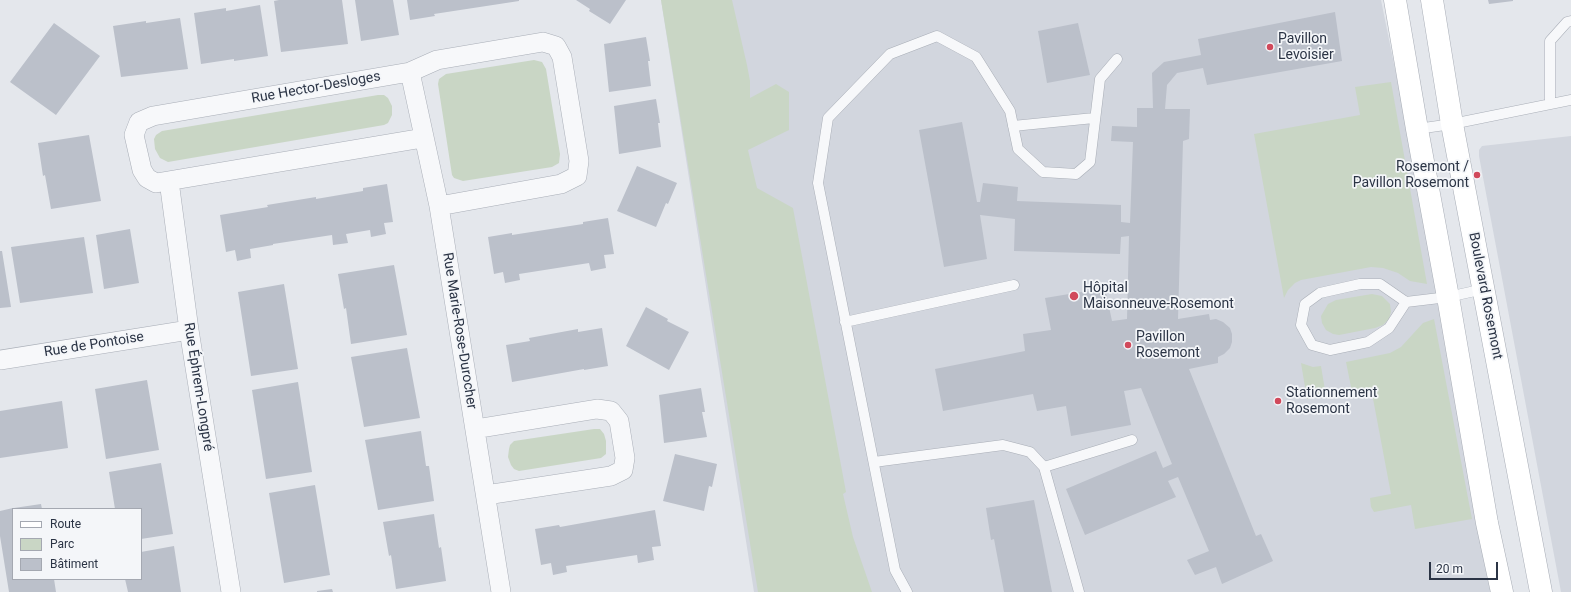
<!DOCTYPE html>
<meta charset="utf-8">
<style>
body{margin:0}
#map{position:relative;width:1571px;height:592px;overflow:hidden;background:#e4e7ec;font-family:Roboto,sans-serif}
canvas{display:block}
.legend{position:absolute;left:12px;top:508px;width:130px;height:72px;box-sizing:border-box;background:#f4f6f9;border:1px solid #a4a8b1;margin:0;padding:5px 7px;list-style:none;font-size:12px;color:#2b3445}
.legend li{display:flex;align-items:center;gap:8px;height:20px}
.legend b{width:20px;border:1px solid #a4a8b1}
.scale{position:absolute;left:1429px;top:562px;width:69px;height:18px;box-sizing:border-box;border:2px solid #2b3445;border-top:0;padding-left:5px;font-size:12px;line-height:14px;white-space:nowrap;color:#2b3445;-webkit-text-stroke:3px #f4f6f9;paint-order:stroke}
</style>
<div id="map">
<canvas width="1571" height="592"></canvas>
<ul class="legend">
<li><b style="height:5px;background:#fff"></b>Route</li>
<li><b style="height:11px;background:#c9d6c5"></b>Parc</li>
<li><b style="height:11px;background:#bbc0ca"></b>Bâtiment</li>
</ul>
<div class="scale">20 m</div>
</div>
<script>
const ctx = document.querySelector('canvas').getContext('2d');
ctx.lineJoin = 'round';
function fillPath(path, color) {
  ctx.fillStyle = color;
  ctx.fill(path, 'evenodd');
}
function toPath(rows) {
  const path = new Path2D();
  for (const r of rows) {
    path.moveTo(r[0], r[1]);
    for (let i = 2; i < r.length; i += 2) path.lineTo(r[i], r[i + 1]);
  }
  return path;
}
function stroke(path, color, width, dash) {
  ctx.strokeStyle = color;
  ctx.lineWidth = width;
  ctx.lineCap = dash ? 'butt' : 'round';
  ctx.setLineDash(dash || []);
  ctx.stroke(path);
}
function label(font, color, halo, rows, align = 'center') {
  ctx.font = font + ' Roboto,sans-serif';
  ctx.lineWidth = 3.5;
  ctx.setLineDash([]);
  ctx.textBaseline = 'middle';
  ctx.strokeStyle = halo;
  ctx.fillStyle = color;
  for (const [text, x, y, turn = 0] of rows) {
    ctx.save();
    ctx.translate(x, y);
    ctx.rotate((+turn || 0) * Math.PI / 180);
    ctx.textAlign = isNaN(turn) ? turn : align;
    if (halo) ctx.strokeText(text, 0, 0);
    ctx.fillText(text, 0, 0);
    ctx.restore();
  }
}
fillPath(toPath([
 [661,0,1381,0,1501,592,754,592],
 [1571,136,1571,592,1561,592,1479,156,1479,150,1482,146]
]), '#d2d6de');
fillPath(toPath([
 [661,0,732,0,747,65,750,81,750,98,776,84,789,92,789,130,748,150,757,188,793,208,846,492,843,494,853,537,872,592,758,592],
 [534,60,542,62,546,69,560,154,559,163,552,167,463,181,454,178,452,175,438,84,439,79,446,74],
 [1391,82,1427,284,1410,281,1398,273,1383,268,1371,267,1301,280,1295,283,1288,290,1284,298,1254,134,1360,115,1355,87],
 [378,95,384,95,388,98,392,106,392,115,388,123,384,125,168,162,160,158,155,149,154,139,156,135,162,131],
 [1372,294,1382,296,1390,304,1391,312,1389,319,1383,325,1375,328,1339,335,1333,334,1326,330,1322,323,1321,316,1328,304,1336,300],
 [1434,319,1472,519,1415,529,1411,505,1374,512,1371,507,1370,498,1391,494,1371,388,1352,392,1346,362,1390,353,1401,347,1423,323],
 [1301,363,1313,367,1321,366,1326,396,1307,399],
 [594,429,600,429,604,434,606,441,606,454,601,458,519,471,514,469,511,465,508,457,509,449,510,445,514,441]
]), '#c9d6c5');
fillPath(toPath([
 [279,0,342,0,348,44,281,52,274,1],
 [355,0,393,0,399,35,361,41],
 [407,0,519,0,519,1,434,14,435,16,410,20],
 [576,0,626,0,610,24,589,11,590,9],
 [1488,0,1513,0,1513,1,1489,4],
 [260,5,268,56,234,61,234,59,201,64,194,13,226,8,226,11],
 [1335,12,1342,61,1207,85,1203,68,1177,73,1167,85,1165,109,1190,109,1189,139,1183,141,1178,319,1209,314,1210,320,1216,319,1223,322,1230,328,1232,334,1232,342,1230,348,1224,354,1218,357,1218,363,1189,369,1256,536,1261,534,1273,561,1222,584,1216,567,1195,575,1187,560,1209,551,1178,477,1168,481,1176,497,1085,535,1066,489,1156,451,1163,468,1172,464,1141,388,1124,391,1131,425,1071,436,1066,406,1037,411,1033,394,943,411,935,369,1025,351,1023,334,1051,330,1045,298,1105,288,1112,321,1127,319,1129,236,1121,237,1120,254,1014,251,1015,219,980,215,987,259,944,267,919,130,962,122,977,202,980,202,983,183,1018,187,1017,201,1121,205,1121,222,1130,223,1133,142,1111,141,1112,126,1137,127,1137,108,1153,108,1152,73,1164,62,1201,55,1198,39],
 [180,18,188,69,121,77,113,26,146,21,146,23],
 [54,23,100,56,56,115,10,82],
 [1078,23,1090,75,1047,83,1038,31],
 [646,37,650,61,648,61,651,86,609,92,604,44],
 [656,99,660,123,658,123,661,147,619,154,614,106],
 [89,135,101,201,51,209,45,175,43,176,38,143],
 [637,166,677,183,668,204,666,203,656,227,617,211],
 [387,184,393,222,384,223,386,234,371,237,370,230,346,234,348,243,333,245,332,235,273,244,273,245,250,249,251,258,237,261,235,250,226,252,220,215,268,207,267,205,316,197,316,199,363,191,363,188],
 [608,218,614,254,604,255,606,268,591,271,589,263,519,274,520,280,505,283,503,272,494,274,488,237,512,233,512,235,583,224,583,222],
 [130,229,139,283,104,289,96,235],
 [84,237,93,293,20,303,11,247],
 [0,251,2,251,11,307,0,308],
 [394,265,407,335,351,344,346,308,344,309,338,274],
 [284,284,298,369,251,376,238,292],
 [646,307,668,319,667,321,689,332,669,370,626,346],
 [602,328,608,366,584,370,584,369,512,382,506,345,530,341,529,338,578,329,578,332],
 [407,348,420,418,364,427,351,357],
 [147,380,159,450,106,459,95,389],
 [298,382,312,472,266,479,252,390],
 [701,388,705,412,702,412,707,437,664,443,659,395],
 [62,401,68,448,0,458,0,411],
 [421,431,426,466,429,466,434,501,378,510,365,440],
 [675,454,717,464,712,487,709,486,704,511,663,501],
 [161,463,173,534,141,539,141,509,115,509,109,472],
 [315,485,330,575,284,583,269,493],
 [1034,500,1052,592,1004,592,994,539,991,540,986,508],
 [41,504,42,509,15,509,14,508],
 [13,508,13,579,54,579,56,592,9,592,0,536,0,511],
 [655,510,661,546,652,547,654,560,638,563,637,555,566,566,567,572,553,575,551,563,541,565,535,529,559,525,560,527],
 [434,514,439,548,441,547,446,581,396,589,391,555,389,556,383,522],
 [174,546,181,592,128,592,125,579,141,579,141,552],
 [332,589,333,592,317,592,317,591]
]), '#bbc0ca');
const service = toPath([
 [1550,103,1550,41,1567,22,1571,21],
 [1013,126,1094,118],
 [1417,129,1452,124,1571,100],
 [1406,302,1389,328,1368,342,1330,350,1312,345,1301,325,1305,304,1320,293,1360,284,1380,284,1406,302,1448,297,1484,289],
 [845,322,1014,285],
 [874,462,1003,445,1030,452,1044,467,1079,592],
 [1044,467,1132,440],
 [907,592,895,570,818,183,828,118,890,54,937,36,976,57,1010,111,1018,149,1043,172,1076,174,1090,162,1100,79,1117,59]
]);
const minor = toPath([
 [410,72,439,206,501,592],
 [423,138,156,183,147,178,142,170,134,135,139,122,153,116,410,72,437,60,543,42,556,46,562,57,579,161,577,176,561,184,439,206],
 [169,181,189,330,231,592],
 [0,360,189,330],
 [475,429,597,409,611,411,619,421,625,458,623,470,611,476,486,495]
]);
const secondary = toPath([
 [1395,0,1417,129,1448,297,1487,523,1502,592],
 [1432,0,1452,124,1541,592]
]);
stroke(service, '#a9aeb7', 11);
stroke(minor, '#a9aeb7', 20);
stroke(secondary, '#a9aeb7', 23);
stroke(service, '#f7f8fa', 10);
stroke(minor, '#f7f8fa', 19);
stroke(secondary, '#fff', 22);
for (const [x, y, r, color] of [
 [1270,47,4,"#d1495b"],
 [1477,175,4,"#d1495b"],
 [1074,296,5,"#d1495b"],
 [1128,345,4,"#d1495b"],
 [1278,401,4,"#d1495b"]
]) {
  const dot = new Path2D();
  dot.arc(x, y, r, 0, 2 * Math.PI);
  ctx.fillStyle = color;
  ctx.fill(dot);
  stroke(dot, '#f4f6f9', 1.5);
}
label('14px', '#2b3445', '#f4f6f9', [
 ["Pavillon",1278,39],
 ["Levoisier",1278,55],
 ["Rosemont /",1469,167,"right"],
 ["Pavillon Rosemont",1469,183,"right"],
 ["Hôpital",1083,288],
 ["Maisonneuve-Rosemont",1083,304],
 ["Pavillon",1136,337],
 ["Rosemont",1136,353],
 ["Stationnement",1286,393],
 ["Rosemont",1286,409]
], 'left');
label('14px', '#2b3445', '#f4f6f9', [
 ["Rue Hector-Desloges",316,88,-10],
 ["Boulevard Rosemont",1485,296,79],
 ["Rue Marie-Rose-Durocher",459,331,81],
 ["Rue de Pontoise",94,345,-9],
 ["Rue Éphrem-Longpré",198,387,81]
]);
</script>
